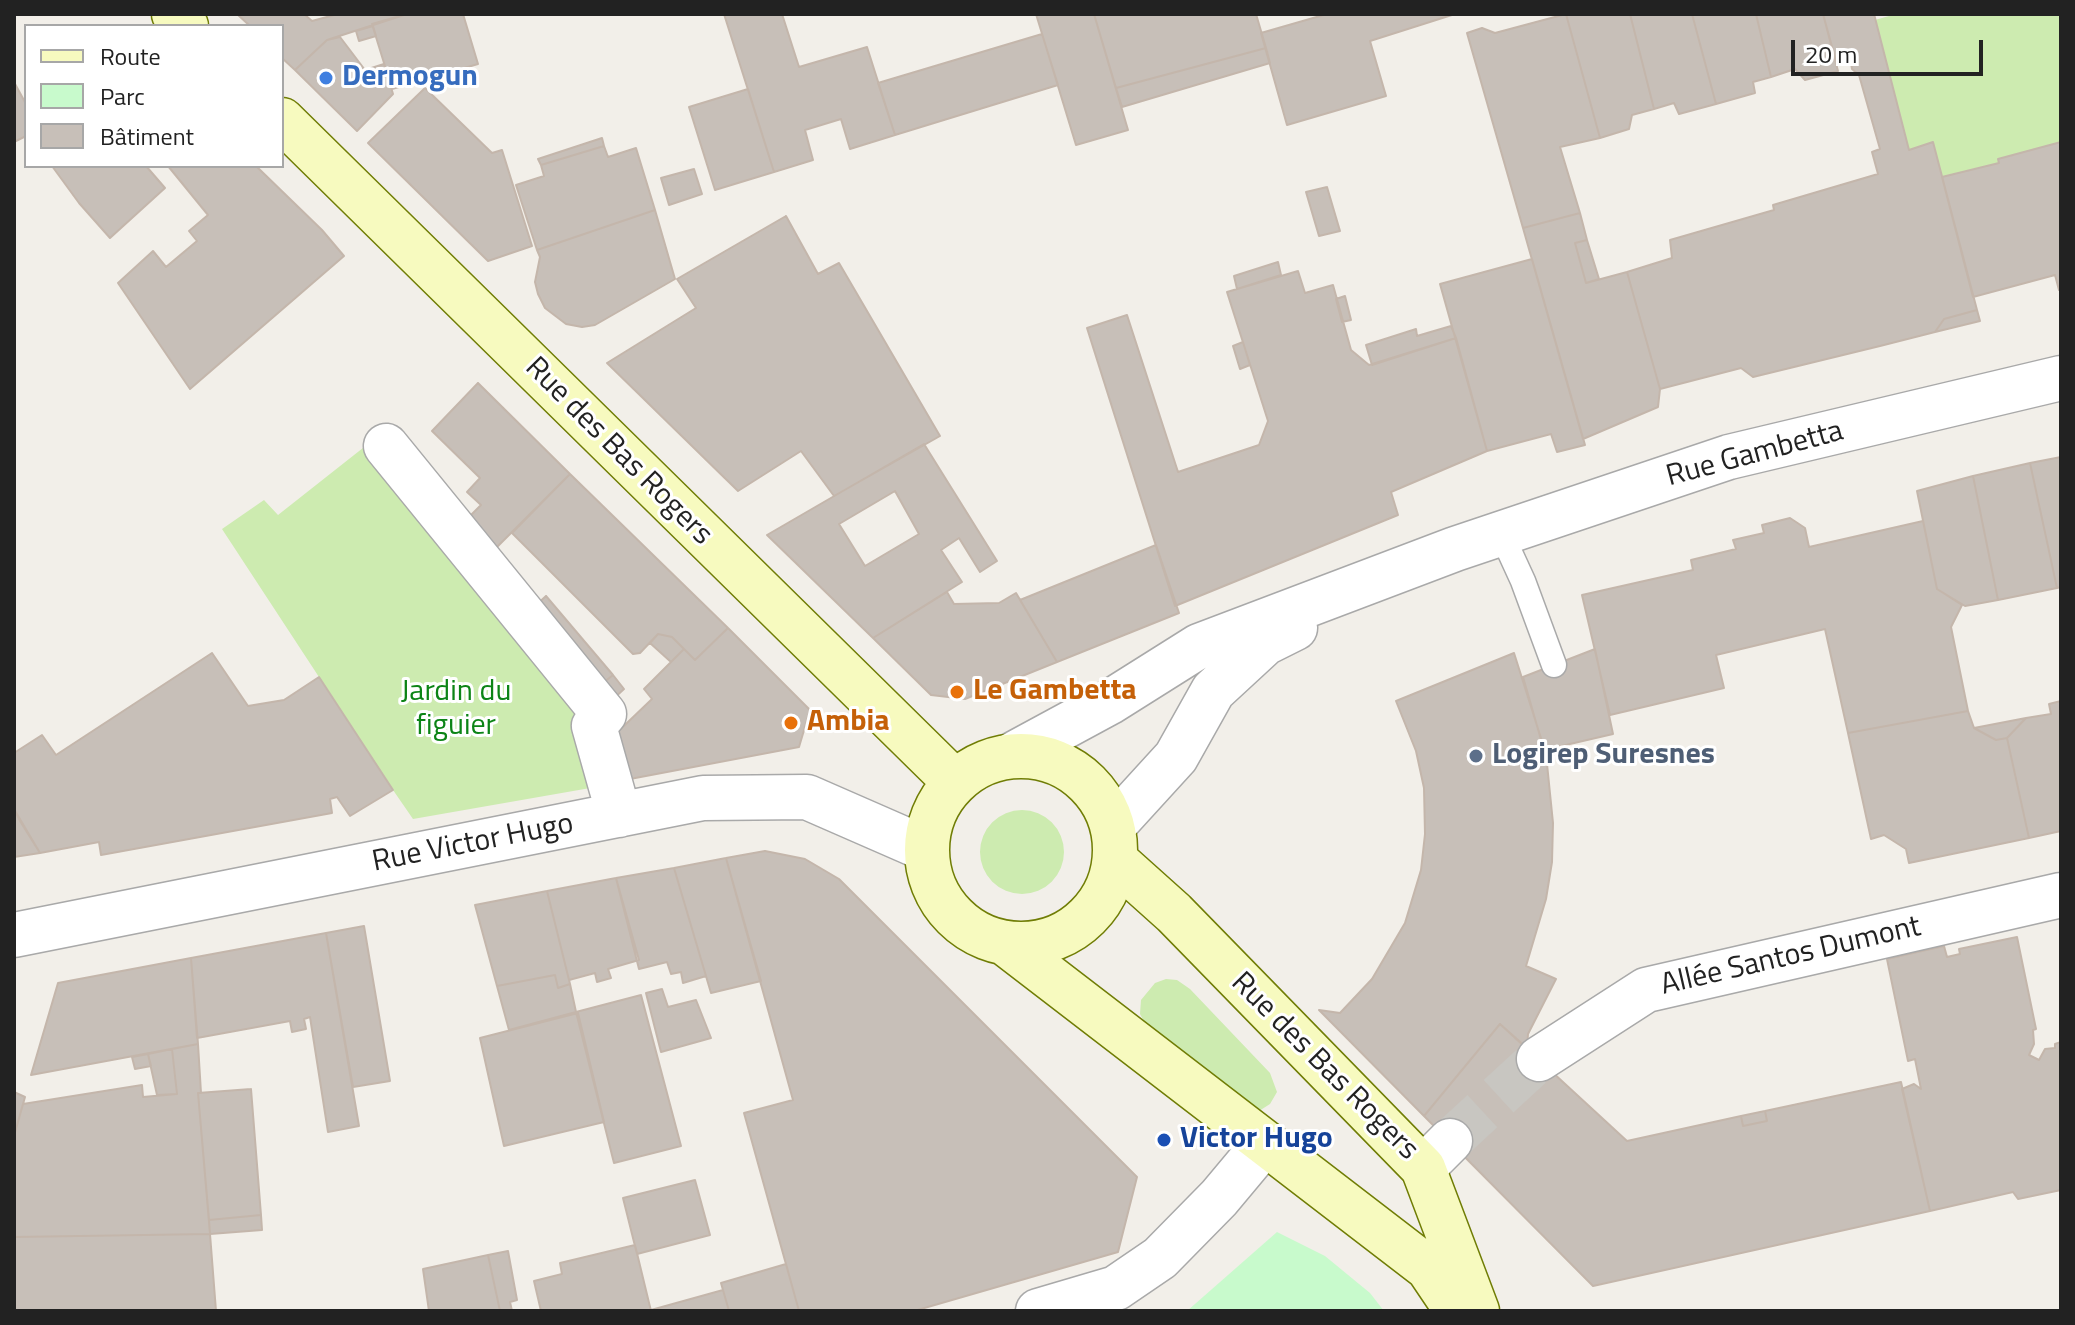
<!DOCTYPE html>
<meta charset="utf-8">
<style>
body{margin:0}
#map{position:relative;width:2075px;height:1325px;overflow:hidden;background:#f2efe9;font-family:"Titillium Web",sans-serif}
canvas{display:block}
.frame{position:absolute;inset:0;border:16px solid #222;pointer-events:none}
.legend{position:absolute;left:24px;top:24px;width:260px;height:144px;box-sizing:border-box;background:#fff;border:2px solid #a7a7a7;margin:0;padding:10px 14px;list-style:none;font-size:24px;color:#222}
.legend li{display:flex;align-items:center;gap:16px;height:40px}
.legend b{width:40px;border:2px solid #a7a7a7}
.scale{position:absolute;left:1791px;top:40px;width:192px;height:36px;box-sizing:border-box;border:4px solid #222;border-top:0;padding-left:10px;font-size:24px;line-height:28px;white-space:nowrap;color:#222;-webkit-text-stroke:6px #fff;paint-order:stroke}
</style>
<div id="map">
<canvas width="2075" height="1325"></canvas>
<div class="frame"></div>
<ul class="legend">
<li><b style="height:10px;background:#f7fabf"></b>Route</li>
<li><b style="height:22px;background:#c8facc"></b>Parc</li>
<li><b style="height:22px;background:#c7bfb8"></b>Bâtiment</li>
</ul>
<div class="scale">20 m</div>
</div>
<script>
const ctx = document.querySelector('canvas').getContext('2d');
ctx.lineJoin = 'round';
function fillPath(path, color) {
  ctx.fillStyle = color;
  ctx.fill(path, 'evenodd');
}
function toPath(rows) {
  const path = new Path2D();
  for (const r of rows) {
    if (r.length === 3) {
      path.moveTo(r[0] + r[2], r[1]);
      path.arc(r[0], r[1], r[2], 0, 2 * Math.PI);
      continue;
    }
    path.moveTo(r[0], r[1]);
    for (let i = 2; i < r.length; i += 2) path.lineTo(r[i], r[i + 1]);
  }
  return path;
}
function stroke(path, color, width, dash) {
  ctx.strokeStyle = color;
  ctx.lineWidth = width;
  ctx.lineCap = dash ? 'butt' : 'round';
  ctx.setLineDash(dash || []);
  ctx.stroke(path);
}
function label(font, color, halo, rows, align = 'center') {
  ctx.font = font + ' "Titillium Web",sans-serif';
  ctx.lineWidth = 6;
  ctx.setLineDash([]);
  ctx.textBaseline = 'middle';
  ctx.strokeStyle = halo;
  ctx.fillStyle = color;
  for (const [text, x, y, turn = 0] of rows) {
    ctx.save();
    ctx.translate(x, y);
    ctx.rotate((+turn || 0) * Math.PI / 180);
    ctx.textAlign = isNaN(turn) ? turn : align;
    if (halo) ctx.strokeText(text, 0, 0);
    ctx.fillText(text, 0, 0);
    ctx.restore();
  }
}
fillPath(toPath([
 [1896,14,2061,14,2061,142,1998,159,1999,163,1942,177,1933,142,1909,150,1875,20],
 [368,444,576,707,596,787,413,819,393,790,222,529,264,500,278,515],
 [1022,852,42],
 [1166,979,1177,980,1190,989,1270,1073,1277,1092,1270,1104,1259,1111,1148,1029,1140,1014,1141,1000,1155,983]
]), '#cdebb0');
fillPath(toPath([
 [1277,1232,1325,1256,1370,1293,1384,1311,1187,1311]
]), '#c8facc');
const building = toPath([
 [237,14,304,14,312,21,338,14,407,14,327,40,295,70,282,58,282,26,250,26,237,14],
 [407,14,463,14,478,64,392,89,372,24,407,14],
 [724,14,782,14,799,67,867,47,895,135,850,149,841,119,805,130,813,160,774,172,724,14],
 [1036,14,1094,14,1128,130,1076,145,1036,14],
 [1094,14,1256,14,1266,48,1116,88,1094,14],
 [1327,14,1455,14,1370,41,1386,96,1287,125,1261,33,1327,14],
 [1566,14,1630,14,1654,109,1632,115,1629,129,1600,138,1566,14],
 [1566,14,1600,138,1560,147,1580,213,1523,228,1467,33,1482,28,1495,33,1566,14],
 [1630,14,1692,14,1716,104,1679,114,1674,103,1654,109,1630,14],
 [1692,14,1756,14,1771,77,1753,82,1755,93,1716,104,1692,14],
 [1756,14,1823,14,1838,71,1805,80,1795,69,1771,77,1756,14],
 [1823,14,1874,14,1909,150,1933,142,1977,310,1944,319,1935,332,1880,346,1753,377,1741,368,1660,389,1627,272,1672,258,1670,240,1774,210,1773,205,1878,174,1872,152,1880,149,1859,75,1852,69,1850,57,1836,61,1823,14],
 [373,26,376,36,359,41,356,31,373,26],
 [1042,34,1058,85,895,135,878,83,1042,34],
 [340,37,365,70,384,64,393,94,357,131,295,70,327,40,340,37],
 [1266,48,1270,63,1122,107,1116,88,1266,48],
 [14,82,26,104,26,136,14,142,14,82],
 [425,88,492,153,502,150,532,246,488,261,368,143,425,88],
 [748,89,774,172,715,190,689,107,748,89],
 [602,138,604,146,541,165,538,159,602,138],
 [2061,142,2061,289,2059,290,2055,275,1973,297,1942,177,1999,163,1998,159,2061,142],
 [604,146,608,157,636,148,655,210,537,250,516,185,544,176,541,165,604,146],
 [52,166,146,166,165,188,110,238,79,203,52,166],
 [168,166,256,166,322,230,344,256,190,389,118,283,153,251,166,267,197,241,189,231,208,215,168,166],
 [694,169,702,194,669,205,661,178,694,169],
 [1327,187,1340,231,1319,236,1306,192,1327,187],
 [655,210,675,279,595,325,582,327,566,324,545,308,538,294,535,282,540,257,537,250,655,210],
 [1580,213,1587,240,1575,243,1586,283,1627,272,1660,389,1658,407,1583,439,1523,228,1580,213],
 [786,216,818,274,839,263,940,436,834,496,801,451,738,491,607,363,696,308,677,279,786,216],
 [1587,240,1599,279,1586,283,1575,243,1587,240],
 [1532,259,1585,445,1557,452,1551,434,1487,451,1440,284,1532,259],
 [1278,262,1281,275,1237,289,1234,276,1278,262],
 [1298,271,1305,293,1333,285,1351,350,1369,365,1456,338,1487,451,1391,492,1398,515,1175,606,1087,328,1127,315,1178,472,1259,445,1268,421,1227,292,1298,271],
 [1345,296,1351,320,1342,322,1336,299,1345,296],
 [1977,310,1980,321,1935,332,1944,319,1977,310],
 [1451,326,1456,338,1372,365,1366,345,1416,329,1417,336,1451,326],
 [1243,342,1250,365,1240,369,1233,346,1243,342],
 [478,383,570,474,489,555,463,523,481,505,467,492,480,478,432,431,478,383],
 [924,444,997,561,980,572,959,538,941,550,962,582,873,638,767,535,924,444],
 [895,491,919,534,865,566,839,524,895,491],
 [2061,457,2061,587,2057,588,2030,463,2061,457],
 [2030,463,2057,588,1998,600,1973,476,2030,463],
 [570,474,728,628,695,660,672,637,658,634,640,653,633,654,512,533,570,474],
 [1973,476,1998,600,1965,606,1937,589,1917,491,1973,476],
 [1790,518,1805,528,1809,547,1923,521,1937,589,1962,605,1951,627,1968,711,1848,733,1825,629,1716,655,1724,688,1610,715,1582,595,1693,570,1691,560,1736,549,1733,540,1764,533,1762,525,1790,518],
 [1156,545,1179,613,1057,662,1020,600,1156,545],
 [947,592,954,604,999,603,1016,593,1057,662,965,699,931,695,873,638,947,592],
 [546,596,613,675,598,687,533,608,546,596],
 [728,628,810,710,799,747,630,779,606,743,652,699,644,689,684,649,695,660,728,628],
 [658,634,672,637,684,649,671,662,650,643,658,634],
 [1595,649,1613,734,1544,750,1523,677,1595,649],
 [212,653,248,706,284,700,319,677,393,790,350,816,337,797,330,799,332,813,101,855,99,842,40,853,14,809,14,753,42,735,56,755,212,653],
 [1514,653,1546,754,1553,823,1552,862,1546,899,1526,966,1556,979,1528,1034,1527,1048,1500,1024,1424,1116,1319,1010,1340,1013,1372,979,1405,923,1421,870,1425,834,1424,788,1416,751,1396,701,1514,653],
 [613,675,624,689,611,701,598,687,613,675],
 [2061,701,2061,831,2029,838,2007,738,2026,718,2051,714,2049,704,2061,701],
 [1968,711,1974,728,1996,740,2007,738,2029,838,1909,863,1906,849,1884,835,1871,839,1848,733,1968,711],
 [2026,718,2007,738,1996,740,1974,728,2026,718],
 [14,809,20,821,40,853,14,857,14,809],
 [765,851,805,859,839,879,1137,1177,1118,1252,914,1311,799,1311,744,1113,793,1100,726,858,765,851],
 [726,858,761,981,711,993,674,868,726,858],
 [674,868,706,976,683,983,681,972,671,974,667,962,639,969,616,878,674,868],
 [616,878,639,960,608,969,611,978,597,982,595,973,569,980,547,891,616,878],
 [547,891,570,984,558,988,555,975,497,986,475,905,547,891],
 [364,926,390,1081,353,1087,326,933,364,926],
 [326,933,359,1126,328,1132,310,1017,304,1019,306,1029,292,1032,290,1021,197,1038,191,958,326,933],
 [2017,937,2036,1029,2033,1030,2034,1044,2029,1055,2039,1060,2045,1049,2055,1048,2055,1044,2061,1042,2061,1190,2018,1199,2013,1192,1930,1211,1902,1089,1914,1084,1921,1089,1915,1059,1908,1061,1887,959,1944,946,1947,957,1960,954,1959,949,2017,937],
 [191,958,198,1044,31,1075,58,983,191,958],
 [555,975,558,988,570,984,576,1012,509,1030,497,986,555,975],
 [662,989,668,1007,696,1000,711,1038,661,1052,646,993,662,989],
 [641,995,681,1146,614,1163,576,1012,641,995],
 [578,1013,604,1122,504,1146,480,1038,578,1013],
 [1500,1024,1627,1141,1741,1116,1743,1126,1767,1121,1765,1111,1901,1082,1930,1211,1593,1286,1424,1116,1500,1024],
 [198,1044,201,1093,198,1093,210,1234,14,1237,14,1136,23,1104,142,1085,143,1097,177,1094,172,1049,198,1044],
 [172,1049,177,1094,157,1095,148,1054,172,1049],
 [148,1054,151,1066,135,1069,132,1057,148,1054],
 [251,1089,261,1215,209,1220,198,1093,251,1089],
 [14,1092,25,1097,14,1136,14,1092],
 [1765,1111,1767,1121,1743,1126,1741,1116,1765,1111],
 [695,1180,710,1235,637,1254,623,1198,695,1180],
 [261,1215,262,1230,210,1234,209,1220,261,1215],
 [210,1234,216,1311,14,1311,14,1237,210,1234],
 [635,1245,651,1311,541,1311,534,1281,562,1274,560,1263,635,1245],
 [508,1251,517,1300,510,1302,512,1311,500,1311,488,1255,508,1251],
 [488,1255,500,1311,429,1311,423,1269,488,1255],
 [786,1264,799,1311,729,1311,721,1283,786,1264],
 [723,1290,729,1311,651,1311,651,1310,723,1290]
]);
fillPath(building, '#c7bfb8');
stroke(building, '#c4b6ab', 2);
stroke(toPath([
 [1450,1141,1539,1059]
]), '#c8c6c1', 44, [44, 22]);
const lane = toPath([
 [1501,533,1523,581,1554,665]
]);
const street = toPath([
 [386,446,604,714,594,726,619,815],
 [1012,755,1110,702,1199,646,1455,549,1729,457,2061,378],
 [1113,826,1176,757,1213,691,1265,643,1295,628],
 [14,935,703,798,807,797,926,849],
 [1539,1059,1646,990,2061,895],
 [1423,1168,1450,1141],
 [1038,1311,1116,1288,1160,1258,1219,1198,1265,1143]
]);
const secondary = toPath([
 [174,14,186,26],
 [282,120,955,782],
 [1021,850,94],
 [1116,861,1174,913,1423,1168,1477,1311],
 [1005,943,1428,1268,1457,1311]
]);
stroke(lane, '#a9a9a9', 27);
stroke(street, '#a9a9a9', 47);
stroke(secondary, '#707d05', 47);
stroke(lane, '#fff', 24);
stroke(street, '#fff', 44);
stroke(secondary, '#f7fabf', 44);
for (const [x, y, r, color] of [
 [326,78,8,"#3f7fe0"],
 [957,692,8,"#e8710a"],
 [791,723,8,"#e8710a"],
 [1476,756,8,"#5c6f8a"],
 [1164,1140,8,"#1a4fb4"]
]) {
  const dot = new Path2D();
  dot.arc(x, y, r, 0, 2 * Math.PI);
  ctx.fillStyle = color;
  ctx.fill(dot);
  stroke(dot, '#fff', 3);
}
label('bold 30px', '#366cbe', '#fff', [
 ["Dermogun",342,78]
], 'left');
label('30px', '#222', '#fff', [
 ["Rue des Bas Rogers",618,452,45],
 ["Rue Gambetta",1755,455,-15],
 ["Rue Victor Hugo",473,844,-11],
 ["Allée Santos Dumont",1791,957,-13],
 ["Rue des Bas Rogers",1324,1067,45]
]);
label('bold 30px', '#c56008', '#fff', [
 ["Le Gambetta",973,692],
 ["Ambia",807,723]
], 'left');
label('30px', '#0c8416', '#fff', [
 ["Jardin du",456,693],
 ["figuier",456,727]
]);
label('bold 30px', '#4e5e75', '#fff', [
 ["Logirep Suresnes",1492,756]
], 'left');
label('bold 30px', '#164399', '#fff', [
 ["Victor Hugo",1180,1140]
], 'left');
</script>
